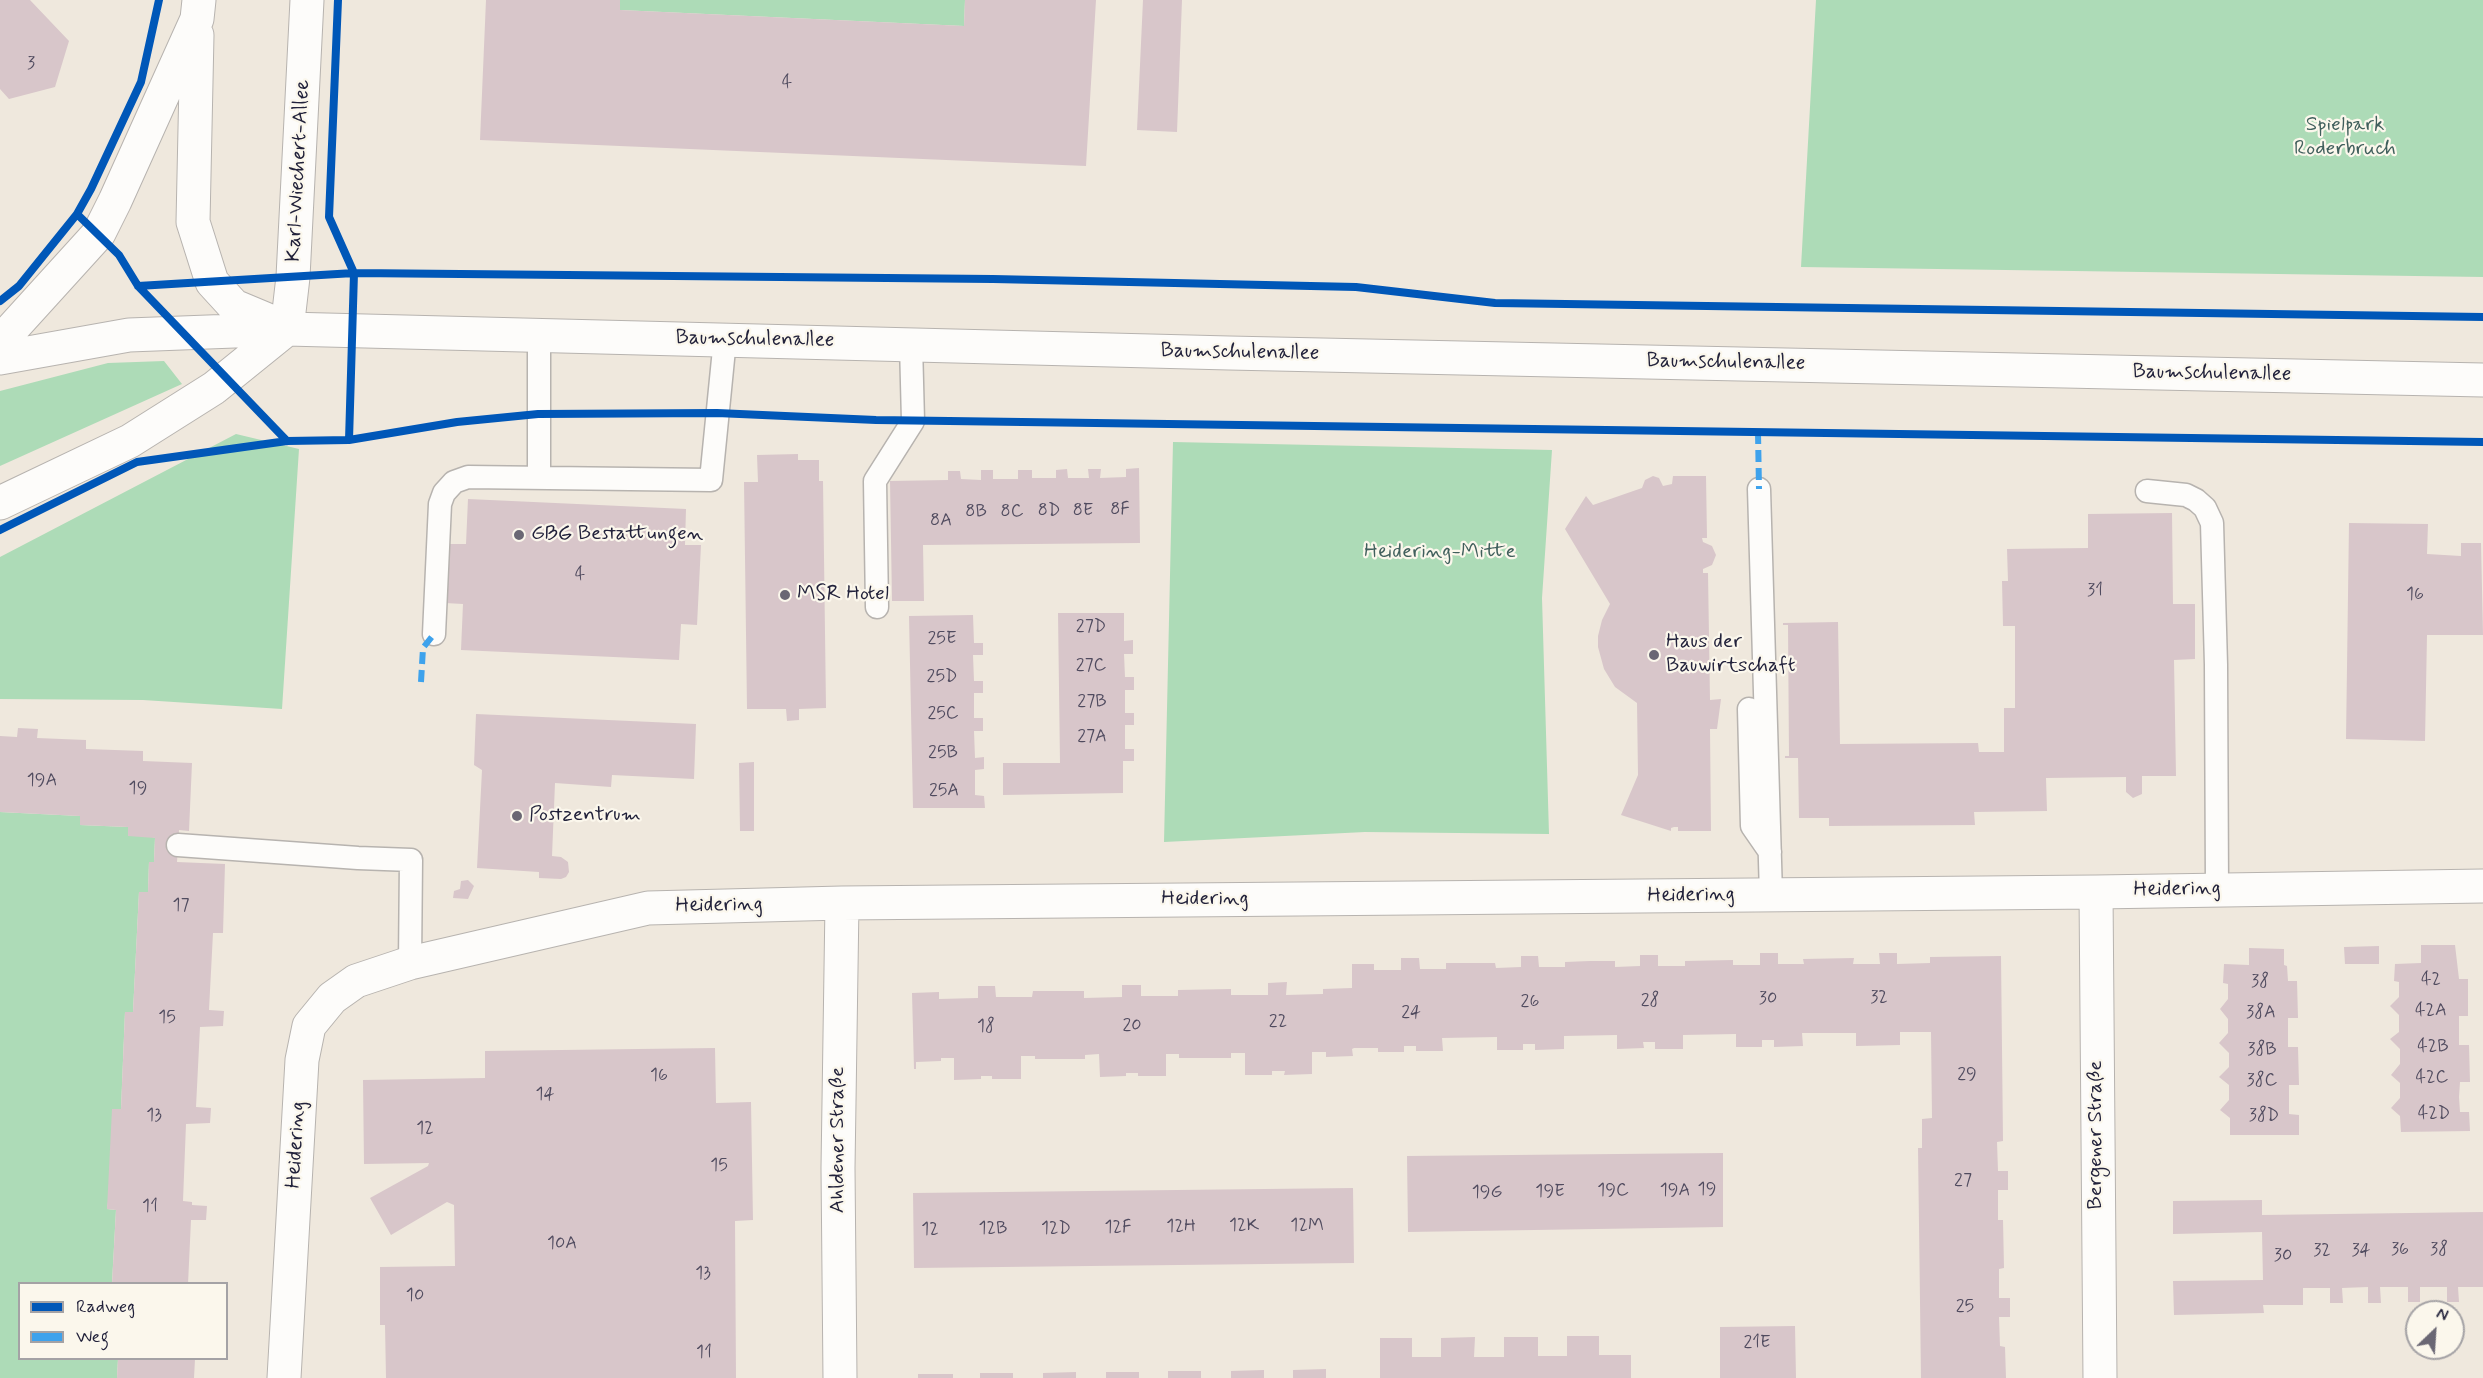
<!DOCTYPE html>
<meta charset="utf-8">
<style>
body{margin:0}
#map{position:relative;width:2483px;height:1378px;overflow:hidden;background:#efe8dd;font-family:Mynerve,sans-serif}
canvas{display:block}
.legend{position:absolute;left:18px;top:1282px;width:210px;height:78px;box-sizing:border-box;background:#fbf7ec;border:2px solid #a4a2a5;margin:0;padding:8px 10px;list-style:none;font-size:18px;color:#22223b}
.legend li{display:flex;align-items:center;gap:12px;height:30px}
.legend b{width:30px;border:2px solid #a4a2a5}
.north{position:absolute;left:2405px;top:1300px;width:60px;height:60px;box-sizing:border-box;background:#fbf7ec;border:2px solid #a4a2a5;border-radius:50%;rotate:25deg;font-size:16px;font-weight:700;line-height:24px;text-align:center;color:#22223b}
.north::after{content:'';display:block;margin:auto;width:21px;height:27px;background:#6a6774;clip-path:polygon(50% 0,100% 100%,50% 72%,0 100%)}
</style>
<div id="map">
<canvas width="2483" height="1378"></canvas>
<ul class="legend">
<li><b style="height:8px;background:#0057b8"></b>Radweg</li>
<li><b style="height:8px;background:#3ea2ec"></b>Weg</li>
</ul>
<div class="north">N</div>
</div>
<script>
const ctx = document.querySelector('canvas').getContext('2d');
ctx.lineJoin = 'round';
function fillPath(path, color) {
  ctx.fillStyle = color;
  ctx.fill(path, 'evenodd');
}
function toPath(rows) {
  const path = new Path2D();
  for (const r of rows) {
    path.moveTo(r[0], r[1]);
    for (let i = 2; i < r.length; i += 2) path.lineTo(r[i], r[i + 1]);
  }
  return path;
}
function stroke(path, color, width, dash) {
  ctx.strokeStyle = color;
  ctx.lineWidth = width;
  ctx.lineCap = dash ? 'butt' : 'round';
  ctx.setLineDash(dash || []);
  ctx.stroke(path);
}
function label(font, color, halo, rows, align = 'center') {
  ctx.font = font + ' Mynerve,sans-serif';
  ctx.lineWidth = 4.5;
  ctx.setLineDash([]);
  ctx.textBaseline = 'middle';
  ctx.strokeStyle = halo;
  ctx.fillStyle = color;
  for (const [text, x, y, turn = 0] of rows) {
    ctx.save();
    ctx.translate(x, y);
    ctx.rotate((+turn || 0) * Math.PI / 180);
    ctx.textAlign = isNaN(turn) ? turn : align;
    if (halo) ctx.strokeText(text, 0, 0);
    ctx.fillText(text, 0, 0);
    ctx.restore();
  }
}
fillPath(toPath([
 [620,0,965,0,964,26,620,10],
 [1816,0,2483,0,2483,277,1801,267],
 [164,361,182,384,0,466,0,391,108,363],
 [236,434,299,449,282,709,143,700,0,699,0,557],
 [1173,442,1552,450,1542,598,1549,834,1365,832,1164,842],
 [0,812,80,816,80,825,128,827,155,838,154,862,149,862,148,892,139,892,133,1012,125,1012,121,1109,107,1209,116,1210,112,1283,20,1284,20,1358,118,1359,117,1378,0,1378]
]), '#addbb7');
fillPath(toPath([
 [0,0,30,0,69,41,55,87,9,99,0,89],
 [486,0,620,0,620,10,964,26,965,0,1096,0,1086,166,480,140],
 [1143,0,1182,0,1177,132,1137,130],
 [798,454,798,460,819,460,819,481,823,481,826,708,799,709,799,720,787,721,786,709,747,709,744,482,758,482,757,455],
 [1139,468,1140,543,923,545,924,601,892,601,890,481,948,480,948,471,960,471,961,479,981,480,981,470,993,470,993,479,1018,479,1018,470,1032,470,1032,478,1056,478,1056,470,1067,469,1068,478,1089,478,1088,469,1101,469,1100,478,1126,477,1126,469],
 [1653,476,1659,478,1663,486,1672,484,1673,476,1706,476,1707,538,1702,538,1703,542,1712,546,1716,555,1712,565,1703,569,1703,573,1708,573,1710,700,1721,699,1717,729,1710,729,1711,831,1678,831,1678,827,1674,827,1671,828,1671,831,1621,815,1638,775,1637,703,1615,687,1604,669,1598,647,1598,636,1602,620,1610,604,1565,529,1586,496,1593,505,1642,488,1645,480],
 [468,499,686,509,685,545,701,545,697,625,681,624,679,660,461,650,463,604,445,603,448,544,466,544],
 [2172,513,2173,604,2195,604,2195,659,2174,660,2176,776,2142,776,2142,794,2133,798,2126,792,2126,777,2046,778,2047,811,1974,812,1975,825,1829,826,1829,818,1799,818,1798,758,1785,758,1785,756,1789,756,1788,625,1783,625,1783,623,1838,622,1840,744,1978,743,1979,752,2004,752,2004,708,2015,708,2015,626,2003,626,2002,581,2008,581,2007,549,2088,548,2088,514],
 [2349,523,2428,524,2427,554,2461,556,2461,543,2481,543,2483,635,2427,635,2425,741,2346,739],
 [1058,613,1124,613,1124,641,1133,640,1133,654,1124,654,1125,677,1134,677,1134,690,1125,690,1125,713,1134,713,1134,725,1125,725,1125,749,1134,749,1134,761,1123,761,1123,793,1003,795,1003,763,1060,763],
 [973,615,974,643,983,643,983,655,973,655,974,681,983,681,983,693,974,693,974,718,983,718,983,731,974,731,975,758,984,757,984,769,975,770,975,795,984,796,985,808,913,808,909,616],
 [476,714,696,724,694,779,612,775,611,787,555,783,552,856,561,857,568,862,569,872,566,877,561,879,539,878,539,872,477,868,482,770,474,765],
 [18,728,38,729,37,738,86,740,86,749,143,751,143,761,192,763,189,831,179,830,177,862,225,864,223,933,213,933,209,1010,224,1011,223,1026,200,1027,196,1107,211,1108,210,1123,186,1124,183,1201,192,1202,192,1205,207,1206,206,1220,191,1220,188,1284,112,1284,116,1210,107,1209,112,1109,121,1109,125,1012,133,1012,139,892,148,892,149,862,154,862,155,838,128,836,128,827,80,825,80,816,0,812,0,736,17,737],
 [754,762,754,831,740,831,739,763],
 [468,880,474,886,468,899,453,898,454,891,460,889,461,881],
 [2421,945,2455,945,2459,979,2468,979,2468,1016,2459,1016,2459,1045,2469,1045,2470,1082,2460,1082,2459,1097,2460,1112,2469,1112,2470,1131,2401,1132,2400,1116,2391,1108,2400,1098,2400,1083,2391,1075,2400,1064,2400,1049,2390,1039,2399,1032,2399,1015,2390,1006,2399,997,2399,982,2394,981,2395,964,2421,963],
 [2379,946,2379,964,2345,964,2344,947],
 [2249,948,2284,949,2284,965,2287,966,2288,981,2297,981,2298,1018,2288,1018,2288,1047,2298,1047,2299,1085,2289,1085,2289,1114,2299,1115,2299,1135,2230,1135,2230,1118,2220,1110,2229,1100,2229,1085,2219,1077,2229,1067,2229,1053,2219,1043,2228,1033,2228,1019,2220,1009,2228,999,2228,984,2223,983,2224,964,2249,965],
 [1760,953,1778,953,1778,964,1804,964,1803,959,1854,958,1853,964,1880,964,1879,953,1897,953,1897,964,1930,963,1930,957,2001,956,2003,1141,1997,1142,1998,1171,2008,1171,2008,1190,1998,1190,1998,1220,2003,1220,2004,1268,1999,1269,1999,1298,2010,1298,2010,1317,1999,1317,2000,1346,2005,1347,2006,1378,1921,1378,1918,1148,1922,1148,1922,1119,1932,1118,1931,1032,1900,1032,1900,1045,1856,1046,1856,1033,1802,1033,1803,1046,1774,1047,1774,1040,1762,1040,1762,1047,1736,1047,1736,1034,1683,1035,1683,1049,1655,1049,1655,1042,1643,1042,1644,1048,1617,1049,1617,1035,1564,1036,1564,1049,1535,1050,1535,1044,1523,1044,1523,1050,1497,1050,1497,1037,1442,1038,1443,1051,1416,1051,1416,1046,1404,1046,1404,1052,1378,1052,1378,1048,1354,1048,1352,1049,1353,1056,1326,1057,1326,1052,1312,1052,1312,1074,1284,1075,1285,1071,1272,1071,1272,1075,1245,1075,1245,1053,1231,1053,1231,1058,1179,1058,1179,1054,1166,1054,1166,1076,1138,1076,1138,1073,1126,1073,1126,1076,1100,1077,1099,1054,1085,1055,1085,1059,1035,1059,1035,1056,1021,1056,1021,1079,992,1079,992,1076,981,1076,981,1079,954,1080,954,1058,941,1058,941,1061,916,1062,916,1069,914,1069,912,993,939,992,939,999,978,998,978,986,995,986,996,997,1032,997,1033,991,1084,991,1084,998,1122,997,1122,985,1141,985,1141,996,1178,996,1178,990,1231,989,1231,995,1268,995,1268,983,1287,982,1286,995,1323,994,1323,989,1352,988,1352,964,1374,964,1374,970,1401,970,1401,958,1419,958,1420,969,1446,969,1446,963,1495,963,1496,968,1521,967,1521,956,1538,956,1539,967,1565,967,1565,962,1590,961,1615,961,1615,967,1640,966,1640,955,1658,955,1658,966,1685,966,1685,961,1733,960,1733,965,1760,965],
 [715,1048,716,1103,751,1102,753,1220,735,1221,736,1378,386,1378,385,1325,380,1325,380,1267,455,1266,454,1205,447,1202,391,1235,370,1198,428,1166,429,1163,364,1164,363,1080,485,1078,485,1051],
 [1723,1153,1723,1227,1408,1232,1407,1156],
 [1353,1188,1354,1263,914,1268,913,1193],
 [2262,1200,2262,1215,2483,1212,2483,1287,2458,1287,2459,1302,2447,1302,2447,1287,2420,1287,2420,1302,2408,1302,2408,1287,2380,1287,2381,1303,2368,1303,2368,1287,2342,1288,2343,1303,2330,1303,2330,1288,2303,1288,2303,1305,2263,1305,2264,1313,2174,1315,2173,1281,2263,1280,2262,1232,2173,1234,2173,1201],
 [1795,1326,1796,1378,1720,1378,1720,1327],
 [1567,1336,1599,1336,1599,1355,1631,1355,1631,1378,1380,1378,1380,1338,1412,1338,1412,1357,1441,1357,1441,1338,1475,1337,1474,1357,1504,1357,1504,1337,1538,1337,1538,1356,1567,1356],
 [118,1359,195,1359,194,1378,117,1378],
 [1326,1369,1326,1378,1293,1378,1293,1370],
 [1264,1370,1264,1378,1231,1378,1231,1371],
 [1168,1371,1201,1371,1201,1378,1168,1378],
 [1076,1372,1076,1378,1043,1378,1043,1373],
 [1106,1372,1139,1372,1139,1378,1106,1378],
 [980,1373,1013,1373,1013,1378,980,1378],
 [918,1374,953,1374,953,1378,918,1378]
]), '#d8c6ca');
const lane = toPath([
 [539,476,539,335],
 [1759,489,1771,895],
 [2147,491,2186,495,2196,500,2205,508,2212,523,2216,665,2217,890],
 [877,607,875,481,913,421,911,344],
 [434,634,440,504,444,493,454,482,468,477,711,480,725,339],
 [1749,709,1752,826,1770,852],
 [178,845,358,858,411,860,410,963]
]);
const street = toPath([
 [2096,892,2100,1378],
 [284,1378,302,1060,309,1026,332,998,356,981,410,963,648,908,842,903,2096,892,2483,886],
 [840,1378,838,1168,842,903]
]);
const secondary = toPath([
 [197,35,193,222,212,282,234,306,277,324],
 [0,342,99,233,115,201,197,19,199,0],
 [0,358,129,335,287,329,1229,353,2483,380],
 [0,503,130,441,214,388,287,329,293,277,307,0]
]);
stroke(lane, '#b7b3af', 25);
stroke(street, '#b7b3af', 35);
stroke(secondary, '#b7b3af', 35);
stroke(lane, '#fdfcfa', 22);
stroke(street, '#fdfcfa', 33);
stroke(secondary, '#fdfcfa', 33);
stroke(toPath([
 [1758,432,1759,489],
 [421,682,423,648,434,634]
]), '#3ea2ec', 6, [12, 6]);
stroke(toPath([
 [338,0,329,217,354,273,349,440],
 [77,214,119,255,138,286,287,441],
 [138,286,354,273,993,279,1356,287,1495,303,2483,317],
 [0,301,19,286,77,214,91,189,141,82,159,0],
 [0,530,137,462,287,441,349,440,457,422,538,414,717,413,876,420,2483,442]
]), '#0057b8', 8);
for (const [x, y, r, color] of [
 [519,535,6,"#6a6774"],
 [785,595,6,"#6a6774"],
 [1654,655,6,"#6a6774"],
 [517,816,6,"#6a6774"]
]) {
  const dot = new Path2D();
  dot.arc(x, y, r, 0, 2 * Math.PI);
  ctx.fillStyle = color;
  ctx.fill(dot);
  stroke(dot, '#fbf7ec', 2);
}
label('18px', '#504b5f', null, [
 ["3",31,64],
 ["4",787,83],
 ["8F",1120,510],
 ["8D",1049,511],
 ["8E",1083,511],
 ["8B",976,512],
 ["8C",1012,512],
 ["8A",941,521],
 ["4",580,575],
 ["31",2095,591],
 ["16",2415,595],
 ["27D",1091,627],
 ["25E",942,639],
 ["27C",1091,666],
 ["25D",942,677],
 ["27B",1092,702],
 ["25C",943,714],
 ["27A",1092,737],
 ["25B",943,753],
 ["19A",42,781],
 ["19",138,789],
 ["25A",944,791],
 ["17",181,906],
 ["42",2431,980],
 ["38",2260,982],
 ["32",1879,998],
 ["30",1768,999],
 ["28",1650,1001],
 ["26",1530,1002],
 ["42A",2431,1011],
 ["24",1411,1013],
 ["38A",2261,1013],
 ["15",167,1018],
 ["22",1278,1022],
 ["20",1132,1026],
 ["18",986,1027],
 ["42B",2433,1047],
 ["38B",2262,1050],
 ["29",1967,1075],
 ["16",659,1076],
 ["42C",2432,1078],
 ["38C",2262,1081],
 ["14",545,1095],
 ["42D",2434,1114],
 ["13",154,1116],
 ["38D",2264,1116],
 ["12",425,1129],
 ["15",719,1166],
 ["27",1963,1181],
 ["19",1707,1190],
 ["19C",1613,1191],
 ["19A",1675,1191],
 ["19E",1550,1192],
 ["19G",1487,1193],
 ["11",150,1207],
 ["12K",1244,1226],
 ["12M",1307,1226],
 ["12H",1181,1227],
 ["12F",1118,1228],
 ["12B",993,1229],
 ["12D",1056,1229],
 ["12",930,1230],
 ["10A",562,1244],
 ["36",2400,1250],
 ["38",2439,1250],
 ["32",2322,1251],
 ["34",2361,1251],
 ["30",2283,1256],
 ["13",703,1274],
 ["10",415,1296],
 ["25",1965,1307],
 ["21E",1757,1343],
 ["11",704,1353]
]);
label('21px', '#405f5c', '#fbf7ec', [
 ["Spielpark",2345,126],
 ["Roderbruch",2345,150],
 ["Heidering-Mitte",1440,553]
]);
label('21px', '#22223b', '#fbf7ec', [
 ["Karl-Wiechert-Allee",299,171,-87],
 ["Baumschulenallee",755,340,1],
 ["Baumschulenallee",1240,353,1],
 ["Baumschulenallee",1726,363,1],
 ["Baumschulenallee",2212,374,1],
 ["Heidering",2177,890,-1],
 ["Heidering",1691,896,-1],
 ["Heidering",1205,900],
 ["Heidering",719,906,-1],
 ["Bergener Straße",2097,1135,-90],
 ["Ahldener Straße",839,1140,-90],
 ["Heidering",297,1145,-87]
]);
label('21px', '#22223b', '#fbf7ec', [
 ["GBG Bestattungen",531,535],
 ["MSR Hotel",797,595],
 ["Haus der",1666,643],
 ["Bauwirtschaft",1666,667],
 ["Postzentrum",529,816]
], 'left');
</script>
